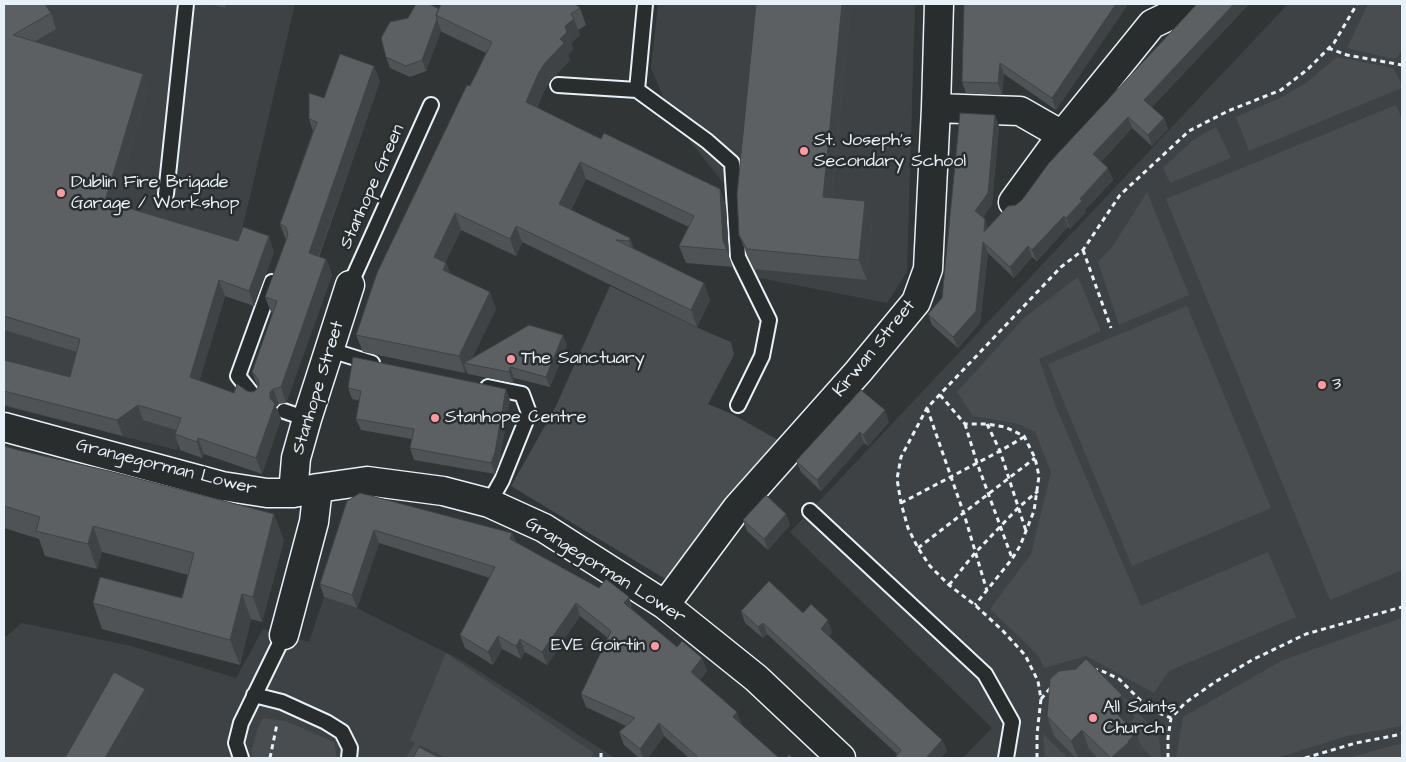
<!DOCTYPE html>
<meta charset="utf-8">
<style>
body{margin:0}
#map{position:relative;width:1406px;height:762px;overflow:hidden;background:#323536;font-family:"Architects Daughter",sans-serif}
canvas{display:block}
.frame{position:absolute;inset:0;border:5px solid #e8f1f8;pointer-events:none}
</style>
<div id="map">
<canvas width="1406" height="762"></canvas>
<div class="frame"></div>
</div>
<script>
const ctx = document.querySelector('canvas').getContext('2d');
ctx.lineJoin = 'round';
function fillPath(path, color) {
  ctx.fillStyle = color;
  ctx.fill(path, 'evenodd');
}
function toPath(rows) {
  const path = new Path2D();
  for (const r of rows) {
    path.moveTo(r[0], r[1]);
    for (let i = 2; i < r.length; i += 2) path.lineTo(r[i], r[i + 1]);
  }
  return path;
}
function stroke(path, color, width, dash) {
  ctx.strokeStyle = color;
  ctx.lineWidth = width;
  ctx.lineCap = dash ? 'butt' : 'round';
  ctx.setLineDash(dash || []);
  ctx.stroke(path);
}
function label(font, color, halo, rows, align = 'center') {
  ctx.font = font + ' "Architects Daughter",sans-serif';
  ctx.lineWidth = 5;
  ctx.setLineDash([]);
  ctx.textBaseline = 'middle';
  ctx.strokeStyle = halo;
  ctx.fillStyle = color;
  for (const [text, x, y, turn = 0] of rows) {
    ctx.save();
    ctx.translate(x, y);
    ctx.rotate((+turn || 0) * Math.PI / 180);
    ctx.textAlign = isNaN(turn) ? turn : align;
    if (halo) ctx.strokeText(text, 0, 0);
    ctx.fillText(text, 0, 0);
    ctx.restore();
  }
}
fillPath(toPath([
 [4,4,295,4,244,222,177,450,4,406],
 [658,4,915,4,907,272,887,303,735,273,724,184,672,118,651,68],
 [1288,4,1402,4,1402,758,963,758,992,728,790,532],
 [324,597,357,608,463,661,615,758,4,758,4,638,22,623,131,646,236,678,263,629,309,642]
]), '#3f4244');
fillPath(toPath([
 [1368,4,1402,4,1402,49,1397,58,1389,58,1347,48],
 [1337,57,1393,68,1402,84,1402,88,1249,151,1236,117,1280,98,1306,83],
 [1396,105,1402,119,1402,570,1330,600,1166,199],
 [1216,127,1231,158,1170,183,1163,168,1192,141,1203,134],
 [1147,192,1189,295,1119,325,1098,262,1113,246],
 [1078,277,1101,331,1039,359,1056,407,1141,606,1268,552,1296,617,1169,671,1154,693,1086,656,1044,668,1038,655,990,609,1031,554,1051,472,1035,432,1018,424,973,416,957,392,1025,317],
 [610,286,707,332,731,342,734,355,708,404,732,414,778,440,667,580,511,486,555,408],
 [1187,306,1271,508,1132,566,1048,364],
 [1402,618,1402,726,1347,736,1277,758,1176,758,1183,717,1283,660],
 [446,653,594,753,591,758,446,758,420,745,413,758,406,758,415,743,410,740],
 [1104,676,1159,735,1161,758,1153,758,1123,729,1135,717,1099,680],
 [263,718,286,721,334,742,337,758,254,758,251,752,258,727],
 [1043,734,1068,758,1045,758],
 [1402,744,1402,758,1349,758,1394,745]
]), '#494d4f');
const service = toPath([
 [645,4,637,90,707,141,732,163,738,257,769,320,762,356,738,405],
 [558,85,637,90],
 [166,194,186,4],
 [350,285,431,105],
 [330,350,372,363],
 [488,387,522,394,529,413,502,480,489,503],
 [256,399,238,376,272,282],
 [284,411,307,419],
 [810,511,985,674,1012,722,1006,758],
 [254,695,282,702,326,722,342,732,350,748,349,758],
 [241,758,236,743,241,723,284,635]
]);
const minor = toPath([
 [936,108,1020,111,1062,135],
 [1013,202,1062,135,1152,24,1175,13,1185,4],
 [4,427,222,486,267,493,293,493,318,488,367,481,443,491,489,503,544,528,665,605,756,678,841,758],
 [293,493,296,458,307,419,350,285],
 [665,605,737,508,858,372,916,302,928,269,936,108,939,4],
 [284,635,314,522,318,488]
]);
stroke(service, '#e8f1f8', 18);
stroke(minor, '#e8f1f8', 31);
stroke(toPath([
 [1328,48,1347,55,1402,65],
 [1083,250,1111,328],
 [940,395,965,424,987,424,1005,427,1024,436,1035,458,1039,476,1034,511,1020,546,1012,559,975,605],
 [927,408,964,514,987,591],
 [965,424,977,463,1012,558],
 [987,424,1000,451,1026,531],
 [901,503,1000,451,1024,437],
 [918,548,1035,458],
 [949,585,975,553,1019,507,1038,491],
 [1093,670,1100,670,1119,679,1149,709,1171,718],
 [1041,699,1052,686],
 [270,758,277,724],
 [601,758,601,753],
 [1037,758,1037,734,1041,699,1038,681,1025,655,1003,631,975,605,949,585,930,566,918,548,908,528,901,503,897,479,901,457,927,408,1061,267,1083,250,1120,195,1189,131,1228,111,1281,90,1308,69,1334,43,1357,4],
 [1168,758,1168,738,1171,718,1185,703,1215,682,1252,660,1306,634,1402,607],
 [1305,758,1356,743,1402,734]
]), '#e8f1f8', 3, [5, 4]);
stroke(service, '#2a2d2e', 14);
stroke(minor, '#2a2d2e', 28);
fillPath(toPath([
 [4,4,51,13,56,29,34,42,143,74,148,90,115,204,274,252,254,306,225,296,199,381,234,393,247,391,251,392,255,391,258,387,252,372,273,313,271,312,265,297,286,240,280,224,313,131,309,119,324,98,380,81,319,257,326,259,332,275,286,403,279,404,276,407,281,419,262,474,204,454,202,458,180,450,175,434,176,430,143,420,123,436,4,405,4,360,70,377,77,352,4,330],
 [211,4,226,4,225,8],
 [756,4,851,4,832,198,872,221,867,280,754,269,747,255,739,235],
 [964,4,1128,4,1056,110,1004,74,1002,95,966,93,962,82],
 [1197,4,1249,4,1152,107,1164,118,1168,129,1152,146,1132,128,1101,162,1108,168,1113,180,1085,210,1086,212,1070,229,1068,227,1037,261,1032,257,1014,278,988,253,980,323,958,348,932,325,928,314,942,298,995,115,999,126,992,204,983,217,988,228,1022,200],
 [580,8,586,25,578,30,580,35,571,43,573,49,568,54,570,60,551,80,544,91,537,108,726,206,729,256,733,267,686,263,679,246,689,227,586,179,571,210,630,238,634,249,704,283,710,300,697,327,522,242,516,256,461,230,445,263,446,263,450,273,496,309,472,358,567,345,550,387,514,378,513,383,468,374,466,370,465,373,363,352,356,335,470,86,486,53,442,32,441,31,426,71,410,77,390,68,386,57,408,18,439,9],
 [348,388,510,400,499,463,495,474,414,460,410,448,412,439,361,430,356,419,360,401,352,399],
 [861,390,889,422,868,446,864,443,821,491,801,472,796,461],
 [4,446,284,540,262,622,251,619,240,665,102,629,93,603,182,598,188,575,102,552,97,569,45,556,39,539,4,528],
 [347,501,512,533,516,542,633,610,677,647,702,658,707,671,700,680,741,725,779,758,689,758,664,736,648,758,639,758,624,745,619,732,626,726,586,707,581,694,608,638,580,616,547,665,525,652,521,659,502,649,493,665,465,648,460,635,490,578,379,543,357,608,324,597,320,584],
 [786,514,790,525,768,550,747,531,743,520],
 [741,611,803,613,832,632,829,636,942,740,947,751,940,758,897,758,896,756,897,754,767,634,763,638,745,623],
 [1122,695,1130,714,1123,721,1136,733,1143,752,1137,758,1098,758,1089,749,1081,758,1076,758,1054,736,1047,716]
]), '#4f5355');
fillPath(toPath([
 [842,4,851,4,830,217,823,197],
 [1116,4,1128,4,1056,110,1052,98],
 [1234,4,1249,4,1148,111,1144,100],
 [437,19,441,31,426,71,422,60],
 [574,19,580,35,571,43,565,26],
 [567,32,573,49,568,54,570,60,551,80,544,91,532,119,526,102,538,74,560,39],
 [1000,63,1004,74,1002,95,998,83],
 [374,66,380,81,314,269,309,253],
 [143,74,148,90,111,217,105,201],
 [995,115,999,126,992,204,980,223,975,211],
 [1128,117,1132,128,1097,166,1093,154],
 [1164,118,1168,129,1152,146,1148,135],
 [580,162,586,179,565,221,559,204],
 [1108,168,1113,180,1085,210,1086,212,1070,229,1066,218,1080,199],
 [720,189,726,206,729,256,723,241],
 [865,201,872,221,867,280,859,260],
 [455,213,461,230,440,274,434,257],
 [1064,216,1068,227,1037,261,1032,250],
 [985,219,989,230,984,232],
 [516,226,522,242,516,256,510,239],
 [269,236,274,252,254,306,249,291],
 [630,238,636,255,636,258,629,241],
 [983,242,988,253,980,323,958,348,953,337],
 [1028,246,1032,257,1014,278,1010,267],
 [326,259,332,275,286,403,281,387],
 [446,263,452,280,443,270],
 [219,280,225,296,196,393,190,377],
 [704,283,710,300,697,327,691,310],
 [490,292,496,309,469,364,464,363,466,370,465,373,459,356],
 [563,335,567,345,550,387,546,377],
 [510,367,514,378,513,383,509,372],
 [273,389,279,404,276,407,281,419,262,474,256,458,270,398,270,392],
 [506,389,510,400,499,463,495,474,491,463],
 [138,405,143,420,123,436,117,420],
 [885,410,889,422,868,446,863,435],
 [860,432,864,443,821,491,817,480],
 [198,438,204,454,202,458,197,442],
 [274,514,284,540,262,622,253,597],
 [786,514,790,525,768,550,764,539],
 [93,526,102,552,97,569,88,544],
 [374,530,379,543,357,608,352,595],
 [512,533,517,546,510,539],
 [242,594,251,619,240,665,230,640],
 [629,597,633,610,624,603],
 [576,603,580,616,547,665,542,652],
 [828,620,832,632,825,640,821,629],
 [763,623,767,634,763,638,758,627],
 [498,636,502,649,493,665,488,652],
 [520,639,525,652,521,659,516,646],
 [702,658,707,671,696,685,691,672],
 [145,689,149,700,116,758,105,758],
 [1122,695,1130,714,1117,727,1110,707],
 [737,712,742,725,733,717],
 [659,723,664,736,648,758,643,758,640,749],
 [1082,730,1089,749,1081,758,1078,758,1071,741],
 [1136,733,1143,752,1137,758,1111,758],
 [942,740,947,751,940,758,926,758]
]), '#404345');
const building = toPath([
 [4,4,45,4,51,13,13,35,143,74,105,201,238,241,243,227,269,236,249,291,219,280,190,377,234,393,237,384,247,391,251,392,255,391,259,386,258,379,252,372,277,301,265,297,288,235,286,227,280,224,317,122,309,119,309,93,324,98,340,54,374,66,309,253,326,259,281,387,273,389,270,392,270,398,275,404,256,458,198,438,197,442,175,434,181,418,138,405,117,420,4,391,4,360,70,377,80,339,4,316,4,4],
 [416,4,429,4,439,9,436,15,437,19,422,60,406,66,386,57,381,38,390,22,408,18,416,4],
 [441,4,575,4,580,8,571,14,574,19,565,26,567,32,560,39,564,43,545,63,538,74,526,102,601,139,604,133,720,189,723,241,727,250,679,246,694,216,580,162,559,204,630,238,629,241,616,240,704,283,691,310,516,226,510,239,455,213,434,257,446,263,443,270,490,292,459,356,356,335,377,273,467,85,470,86,492,42,436,15,441,4],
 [756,4,842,4,823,197,865,201,859,260,747,249,739,235,737,194,756,4],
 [964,4,1116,4,1052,98,1000,63,998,83,962,82,964,4],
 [1197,4,1234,4,1144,100,1164,118,1148,135,1128,117,1093,154,1108,168,1080,199,1082,201,1066,218,1064,216,1032,250,1028,246,1010,267,983,242,976,311,953,337,928,314,942,298,960,113,995,115,988,193,975,211,985,219,984,232,1008,206,1016,205,1022,200,1049,163,1197,4],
 [529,325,563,335,546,377,510,367,509,372,464,363,529,325],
 [353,357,506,389,495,452,491,463,410,448,414,429,356,419,361,391,348,388,353,357],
 [861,390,885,410,863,435,860,432,817,480,796,461,861,390],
 [4,446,18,450,109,471,274,514,253,597,242,594,230,640,93,603,100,577,182,598,194,553,93,526,88,544,36,531,40,517,4,506,4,446],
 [360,493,512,533,510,539,599,588,606,579,629,597,624,603,677,647,682,641,702,658,691,672,737,712,733,717,779,758,699,758,659,723,640,749,619,732,635,718,581,694,611,631,576,603,542,652,520,639,516,646,498,636,488,652,460,635,495,567,374,530,352,595,320,584,347,501,360,493],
 [766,495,786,514,764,539,743,520,766,495],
 [769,581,803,613,811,604,828,620,821,629,942,740,926,758,899,758,896,756,901,750,763,623,758,627,741,611,769,581],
 [1086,659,1122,695,1110,707,1136,733,1128,741,1129,742,1111,758,1082,730,1071,741,1047,716,1050,679,1059,671,1076,669,1086,659],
 [114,672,145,689,105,758,65,758,114,672],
 [419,747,440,758,413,758,419,747],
 [789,755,793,758,786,758,789,755]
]);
fillPath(building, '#5c6063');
stroke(building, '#404345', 1);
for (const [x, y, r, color] of [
 [804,151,5,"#ff9aa2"],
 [61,193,5,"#ff9aa2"],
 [511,359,5,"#ff9aa2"],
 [1322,385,5,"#ff9aa2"],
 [435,418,5,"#ff9aa2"],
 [655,646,5,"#ff9aa2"],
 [1093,718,5,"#ff9aa2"]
]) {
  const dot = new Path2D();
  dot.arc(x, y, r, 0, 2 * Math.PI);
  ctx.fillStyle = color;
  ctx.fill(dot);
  stroke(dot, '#2a2d2e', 2);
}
label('18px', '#e8f1f8', '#2a2d2e', [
 ["St. Joseph’s",814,141],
 ["Secondary School",814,162],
 ["Dublin Fire Brigade",71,183],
 ["Garage / Workshop",71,204],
 ["The Sanctuary",521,359],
 ["3",1332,385],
 ["Stanhope Centre",445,418],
 ["EVE Goirtín",645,646,"right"],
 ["All Saints",1103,708],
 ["Church",1103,729]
], 'left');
label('18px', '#e8f1f8', '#2a2d2e', [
 ["Stanhope Green",373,187,-66],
 ["Kirwan Street",875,349,-51],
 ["Stanhope Street",319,388,-73],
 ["Grangegorman Lower",166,468,14],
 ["Grangegorman Lower",605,571,32]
]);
</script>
